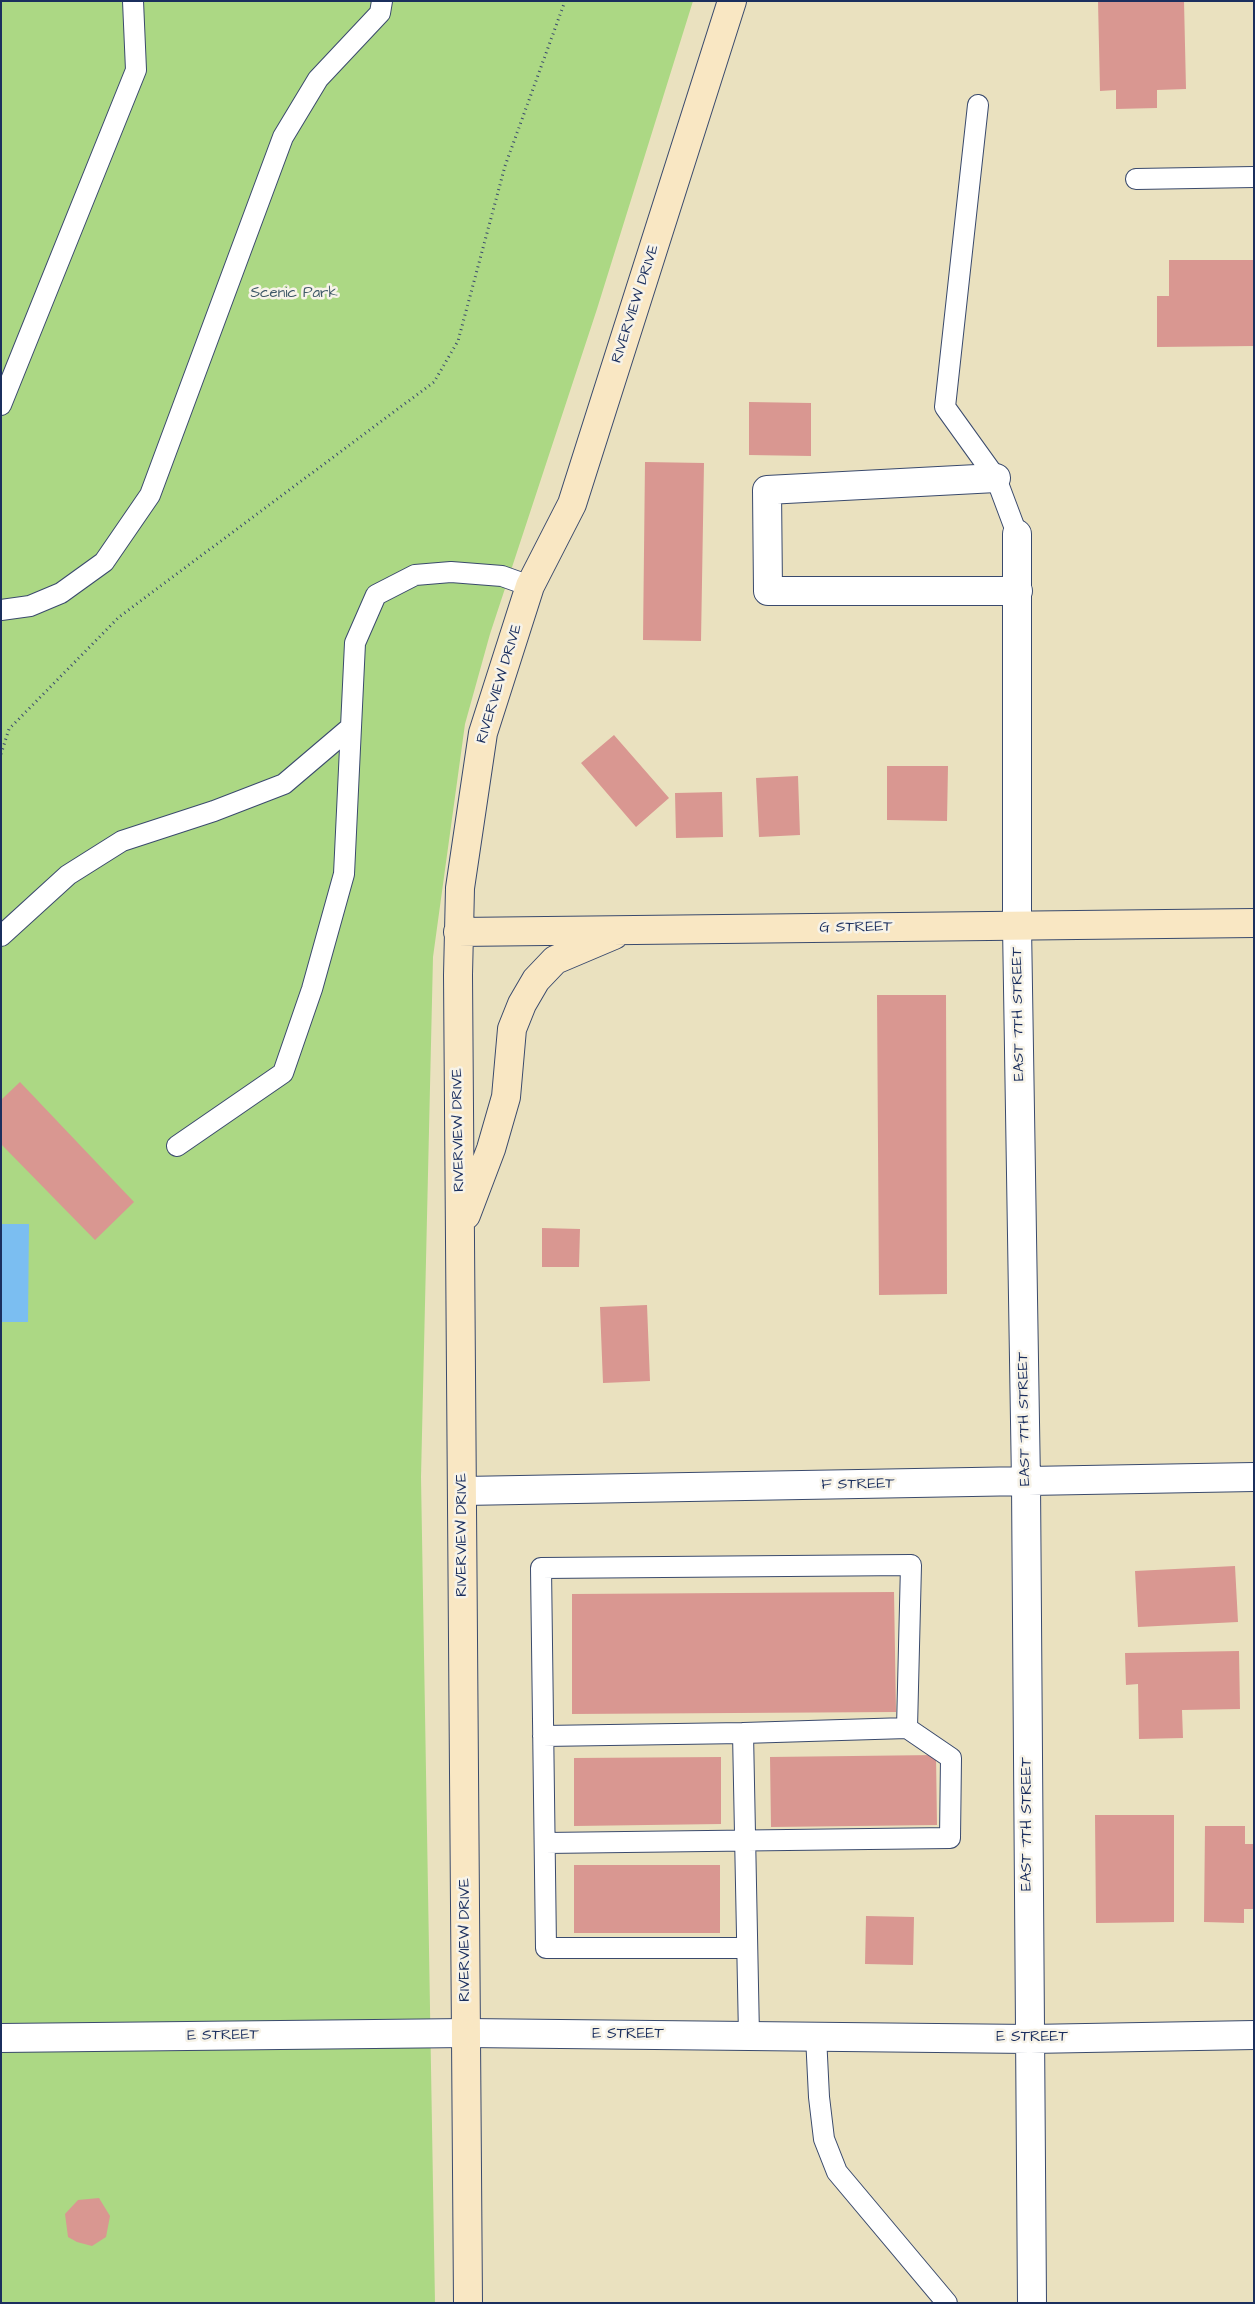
<!DOCTYPE html>
<style>
body{margin:0}
#map{position:relative;width:1255px;height:2304px;overflow:hidden;background:#eae1bf;font-family:"Architects Daughter",sans-serif}
canvas{display:block}
.frame{position:absolute;inset:0;border:2px solid #1b2f5e;pointer-events:none}
</style>
<div id="map">
<canvas width="1255" height="2304"></canvas>
<div class="frame"></div>
</div>
<script>
const ctx = document.querySelector('canvas').getContext('2d');
ctx.lineJoin = 'round';
function fillPath(path, color) {
  ctx.fillStyle = color;
  ctx.fill(path, 'evenodd');
}
function toPath(rows) {
  const path = new Path2D();
  for (const r of rows) {
    path.moveTo(r[0], r[1]);
    for (let i = 2; i < r.length; i += 2) path.lineTo(r[i], r[i + 1]);
  }
  return path;
}
function stroke(path, color, width, dash) {
  ctx.strokeStyle = color;
  ctx.lineWidth = width;
  ctx.lineCap = dash ? 'butt' : 'round';
  ctx.setLineDash(dash || []);
  ctx.stroke(path);
}
function label(font, color, halo, rows, align = 'center') {
  ctx.font = font + ' "Architects Daughter",sans-serif';
  ctx.lineWidth = 5;
  ctx.setLineDash([]);
  ctx.textBaseline = 'middle';
  ctx.strokeStyle = halo;
  ctx.fillStyle = color;
  for (const [text, x, y, turn = 0] of rows) {
    ctx.save();
    ctx.translate(x, y);
    ctx.rotate((+turn || 0) * Math.PI / 180);
    ctx.textAlign = isNaN(turn) ? turn : align;
    if (halo) ctx.strokeText(text, 0, 0);
    ctx.fillText(text, 0, 0);
    ctx.restore();
  }
}
fillPath(toPath([
 [1,1,693,1,597,309,490,634,465,724,433,957,421,1477,435,2303,1,2303]
]), '#acd884');
fillPath(toPath([
 [1,1224,29,1224,28,1322,1,1322]
]), '#7bbef1');
fillPath(toPath([
 [1098,1,1184,1,1186,89,1157,90,1157,108,1116,109,1116,90,1100,91],
 [1169,260,1254,260,1254,346,1157,347,1157,296,1169,296],
 [749,402,811,403,811,456,749,455],
 [645,462,704,463,701,641,643,640],
 [614,735,669,798,636,827,581,763],
 [887,766,948,766,947,821,887,820],
 [798,776,800,835,759,837,756,778],
 [722,792,723,837,676,838,675,793],
 [877,995,946,995,947,1294,879,1295],
 [20,1082,134,1202,95,1240,1,1144,1,1100],
 [542,1228,580,1229,579,1267,542,1267],
 [647,1305,650,1381,603,1383,600,1307],
 [1235,1566,1238,1622,1138,1627,1135,1571],
 [894,1592,896,1712,572,1714,572,1594],
 [1239,1651,1240,1709,1182,1710,1183,1738,1139,1739,1138,1684,1126,1685,1125,1653],
 [936,1755,937,1825,771,1827,770,1757],
 [721,1757,721,1824,574,1826,574,1758],
 [1095,1815,1174,1815,1174,1922,1096,1923],
 [1205,1826,1245,1826,1245,1844,1254,1844,1254,1909,1244,1909,1244,1923,1204,1922],
 [574,1865,720,1865,720,1933,574,1933],
 [866,1916,914,1917,913,1965,865,1964],
 [99,2198,110,2216,106,2237,92,2246,77,2242,68,2237,65,2214,78,2200]
]), '#d99791');
const lane = toPath([
 [978,105,945,407,996,478,1017,534],
 [1136,179,1254,177],
 [1,405,136,70,133,1],
 [1,610,30,606,61,593,104,562,150,495,283,137,318,79,380,13,382,1],
 [1,936,68,875,122,841,214,811,284,784,351,727],
 [177,1146,283,1073,312,989,344,874,355,643,376,595,415,575,451,572,502,576,530,586],
 [743,1733,749,2036],
 [543,1736,743,1733,907,1728],
 [545,1843,950,1838,951,1758,907,1728,911,1565,541,1568,546,1948,747,1948],
 [816,2036,819,2097,824,2139,837,2172,947,2303]
]);
const street = toPath([
 [996,478,767,490,768,591,1018,591],
 [1017,534,1017,926,1026,1483,1032,2303],
 [463,1491,1254,1477],
 [1,2038,467,2033,1030,2039,1254,2035]
]);
const secondary = toPath([
 [458,932,1254,923],
 [466,1215,491,1149,506,1097,512,1029,522,1004,536,980,555,960,614,935],
 [468,2303,458,975,460,888,483,733,530,586,572,504,732,1]
]);
stroke(lane, '#3a4a6d', 22);
stroke(street, '#3a4a6d', 30);
stroke(secondary, '#3a4a6d', 30);
stroke(toPath([
 [1,754,9,729,119,617,434,382,458,341,505,166,565,1]
]), '#3a4a6d', 3, [1, 4]);
stroke(lane, '#fff', 20);
stroke(street, '#fff', 28);
stroke(secondary, '#f9e7c3', 28);
label('15px', '#3f5968', '#f7f3e8', [
 ["Scenic Park",294,294]
]);
label('15px', '#1b2f5e', '#f7f3e8', [
 ["RIVERVIEW DRIVE",636,304,-72],
 ["RIVERVIEW DRIVE",500,684,-73],
 ["G STREET",856,928,-1],
 ["EAST 7TH STREET",1019,1014,-91],
 ["RIVERVIEW DRIVE",459,1130,-91],
 ["EAST 7TH STREET",1025,1419,-91],
 ["F STREET",858,1485,-1],
 ["RIVERVIEW DRIVE",463,1535,-90],
 ["EAST 7TH STREET",1028,1824,-90],
 ["RIVERVIEW DRIVE",466,1940,-90],
 ["E STREET",628,2035],
 ["E STREET",223,2036,-1],
 ["E STREET",1032,2038]
]);
</script>
